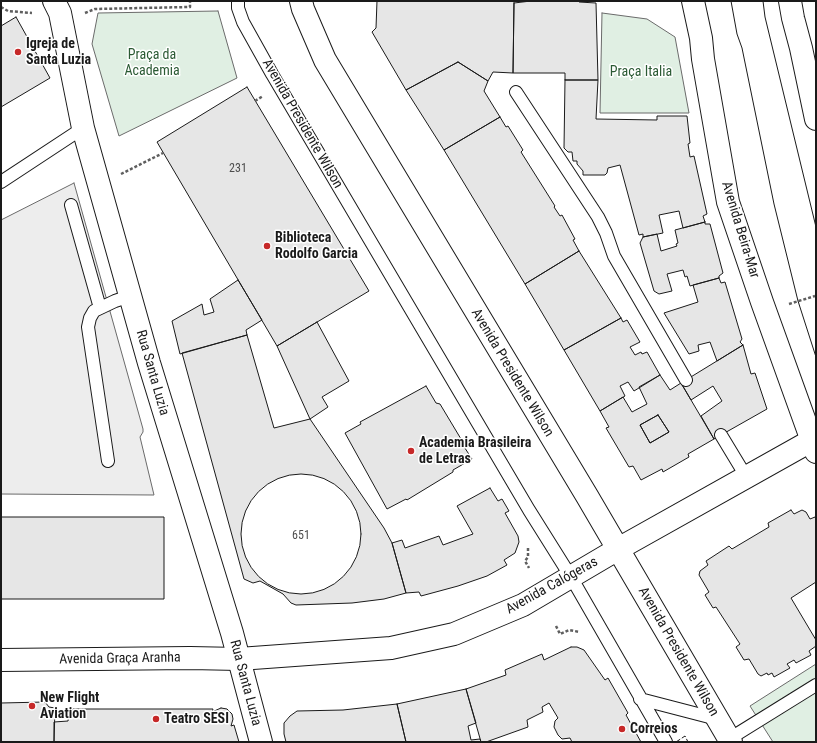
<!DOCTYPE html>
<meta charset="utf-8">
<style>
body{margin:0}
#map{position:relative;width:817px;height:743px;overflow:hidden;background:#fff;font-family:"Roboto Condensed",sans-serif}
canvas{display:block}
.frame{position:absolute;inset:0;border:2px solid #1a1a1a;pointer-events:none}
</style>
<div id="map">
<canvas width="817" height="743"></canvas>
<div class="frame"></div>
</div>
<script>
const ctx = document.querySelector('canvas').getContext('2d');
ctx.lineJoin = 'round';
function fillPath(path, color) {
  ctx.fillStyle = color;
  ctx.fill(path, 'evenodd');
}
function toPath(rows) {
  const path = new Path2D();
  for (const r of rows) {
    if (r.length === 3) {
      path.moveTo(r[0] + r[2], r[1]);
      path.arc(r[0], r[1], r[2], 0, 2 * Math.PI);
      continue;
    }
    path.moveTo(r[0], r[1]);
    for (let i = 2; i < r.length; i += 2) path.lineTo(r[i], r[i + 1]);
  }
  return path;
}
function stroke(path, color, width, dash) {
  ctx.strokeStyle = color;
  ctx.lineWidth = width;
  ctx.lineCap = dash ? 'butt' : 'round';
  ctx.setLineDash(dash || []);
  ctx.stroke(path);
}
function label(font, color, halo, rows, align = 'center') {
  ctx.font = font + ' "Roboto Condensed",sans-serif';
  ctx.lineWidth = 3;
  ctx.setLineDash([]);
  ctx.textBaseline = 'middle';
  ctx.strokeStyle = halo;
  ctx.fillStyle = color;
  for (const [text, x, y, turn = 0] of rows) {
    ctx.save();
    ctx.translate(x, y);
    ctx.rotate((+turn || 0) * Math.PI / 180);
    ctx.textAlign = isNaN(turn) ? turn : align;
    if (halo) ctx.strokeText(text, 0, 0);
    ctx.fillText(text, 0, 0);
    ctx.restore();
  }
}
const green = toPath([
 [218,11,237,78,119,136,92,44,98,13,218,11],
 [602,13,647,19,675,37,689,113,600,113,602,13],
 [816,664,816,742,773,742,750,706,816,664]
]);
fillPath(green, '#e0efe3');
stroke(green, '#6a6a6a', 1);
const parking = toPath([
 [74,183,143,429,143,432,140,437,154,495,1,494,1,220,74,183]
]);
fillPath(parking, '#ededed');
stroke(parking, '#6a6a6a', 1);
const building = toPath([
 [377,1,514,1,513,73,493,72,488,81,458,62,406,90,372,32,376,28,377,1],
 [531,1,579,1,579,2,596,3,598,80,565,80,565,73,513,73,514,3,531,1],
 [16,17,50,78,1,107,1,26,16,17],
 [458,62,488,81,484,91,500,117,444,150,406,90,458,62],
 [565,80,598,80,596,119,657,120,657,116,687,116,690,143,688,144,690,157,694,156,707,214,703,216,705,222,683,228,679,211,659,215,663,233,643,237,643,234,639,235,620,165,608,168,607,173,605,175,583,175,583,171,577,164,577,161,573,161,572,152,568,152,564,148,565,80],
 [247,87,369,291,277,346,157,142,247,87],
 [500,117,506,127,508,126,523,150,521,152,555,206,554,207,560,216,562,215,575,239,573,240,579,251,525,284,444,150,500,117],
 [705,222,705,224,710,224,723,273,719,276,719,278,690,286,687,276,685,277,683,270,667,274,672,291,659,294,654,291,640,243,643,237,657,234,661,251,677,246,676,244,678,243,675,230,705,222],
 [579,251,621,318,564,350,525,284,579,251],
 [719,278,721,283,725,282,742,339,740,342,743,345,717,361,710,342,698,345,699,351,689,354,664,313,698,302,693,285,719,278],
 [238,280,262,320,246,330,247,335,180,354,172,321,202,304,204,315,214,312,210,299,238,280],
 [621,318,623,322,627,320,640,342,630,347,635,355,641,352,642,354,647,352,660,375,634,391,628,382,620,386,625,396,600,411,564,350,621,318],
 [317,322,349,381,322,397,328,407,310,419,277,346,317,322],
 [247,335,274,428,310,419,384,528,392,543,406,593,384,599,352,603,296,605,291,603,283,594,260,581,253,583,244,579,182,353,247,335],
 [743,345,751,374,755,373,767,409,714,439,701,416,722,401,713,386,691,400,681,383,743,345],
 [660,375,670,390,681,383,714,439,688,454,689,457,663,472,662,469,641,480,633,466,629,467,606,428,609,427,600,411,623,397,632,412,647,404,639,387,660,375],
 [658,415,669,432,650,443,640,425,658,415],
 [426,386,436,403,440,404,461,439,461,442,472,459,453,470,453,472,407,500,406,499,387,509,345,433,361,424,360,422,426,386],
 [658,415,669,432,650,443,640,425,658,415],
 [301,534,60],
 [490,488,498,501,502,499,509,511,505,513,518,536,519,542,515,553,504,560,507,565,487,576,458,586,421,596,419,592,406,593,392,543,402,540,405,548,439,536,443,545,473,534,457,506,490,488],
 [791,510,794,514,802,510,806,512,810,519,815,517,816,519,816,582,791,598,816,640,816,646,809,651,811,655,796,663,794,660,787,664,790,668,774,677,772,673,768,675,767,673,761,676,758,674,749,659,744,660,736,647,740,644,716,607,713,608,705,595,709,592,699,575,700,571,708,565,706,561,729,546,732,549,769,527,768,523,791,510],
 [1,517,164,517,164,599,1,599,1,517],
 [571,647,577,647,584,650,605,680,608,678,628,713,626,715,641,742,572,742,570,738,562,739,558,735,554,727,555,721,558,718,549,703,542,707,543,712,527,720,528,727,486,742,481,742,466,689,506,675,505,670,542,654,544,660,571,647],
 [466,689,476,723,468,726,471,740,480,739,481,742,406,742,397,704,466,689],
 [45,702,49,707,55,708,54,742,1,742,1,703,45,702],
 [397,704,406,742,286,742,284,734,284,723,290,716,297,711,343,710,397,704],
 [221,708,227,709,232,714,233,719,231,726,234,725,239,742,54,742,54,722,68,721,70,709,213,709,212,712,221,708]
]);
fillPath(building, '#e6e6e6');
stroke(building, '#1a1a1a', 1);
const service = toPath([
 [238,1,238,8,243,22,272,74,529,510,571,577,666,742],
 [516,92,598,217,606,233,614,256,686,380],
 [1,182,83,128],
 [71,205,100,308],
 [721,435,747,478],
 [108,461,88,327,90,318,94,311,115,301,130,296],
 [640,699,717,719],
 [729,739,816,685]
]);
const tertiary = toPath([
 [54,1,60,13,83,128,149,363,232,633,261,742]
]);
const secondary = toPath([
 [693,1,701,38,703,59,728,202,762,302,816,452]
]);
const primary = toPath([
 [301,1,303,9,325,60,587,496,731,742],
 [790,1,793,18,801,48,816,119],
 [1,660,190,658,239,659,391,648,454,634,523,605,618,549,816,438]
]);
stroke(service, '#1a1a1a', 14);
stroke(tertiary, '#1a1a1a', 24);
stroke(secondary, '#1a1a1a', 24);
stroke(primary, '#1a1a1a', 24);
stroke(toPath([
 [1,7,8,11,32,13],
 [85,13,95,9,190,7,190,1],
 [255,101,263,96],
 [121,174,163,153],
 [789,304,815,296],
 [528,548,528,557,525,561,529,568],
 [556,626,560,634,569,630,580,632]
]), '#5f5f5f', 2.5, [3, 2]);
stroke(service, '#fff', 12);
stroke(tertiary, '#fff', 22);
stroke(secondary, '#fff', 22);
stroke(primary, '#fff', 22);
stroke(toPath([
 [731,1,737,34,742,48,774,204,798,301,816,357],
 [763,1,765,17,816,227]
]), '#1a1a1a', 1);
stroke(toPath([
 [676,742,685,736,688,742]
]), '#1a1a1a', 1, [5, 2]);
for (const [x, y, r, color] of [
 [18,52,4,"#c62828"],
 [267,246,4,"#c62828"],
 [411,451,4,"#c62828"],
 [32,706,4,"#c62828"],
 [156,719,4,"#c62828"],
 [622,729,4,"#c62828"]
]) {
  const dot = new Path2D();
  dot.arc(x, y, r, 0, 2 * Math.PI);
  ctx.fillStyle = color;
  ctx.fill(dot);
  stroke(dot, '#fff', 1.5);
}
label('12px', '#4d4d4d', null, [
 ["231",238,169],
 ["651",301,536]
]);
label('bold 14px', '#1a1a1a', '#fff', [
 ["Igreja de",26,44],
 ["Santa Luzia",26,60],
 ["Biblioteca",275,238],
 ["Rodolfo Garcia",275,254],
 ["Academia Brasileira",419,443],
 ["de Letras",419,459],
 ["New Flight",40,698],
 ["Aviation",40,714],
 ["Teatro SESI",164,719],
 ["Correios",630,729]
], 'left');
label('14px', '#2b5a34', '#fff', [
 ["Praça da",152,55],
 ["Academia",152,71],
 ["Praça Italia",641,72]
]);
label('14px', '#1a1a1a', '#fff', [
 ["Avenida Presidente Wilson",302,124,60],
 ["Avenida Beira-Mar",740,230,73],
 ["Rua Santa Luzia",152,373,74],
 ["Avenida Presidente Wilson",512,373,59],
 ["Avenida Calógeras",552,586,-29],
 ["Avenida Presidente Wilson",678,652,60],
 ["Avenida Graça Aranha",120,659,-1],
 ["Rua Santa Luzia",245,683,75]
]);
</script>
